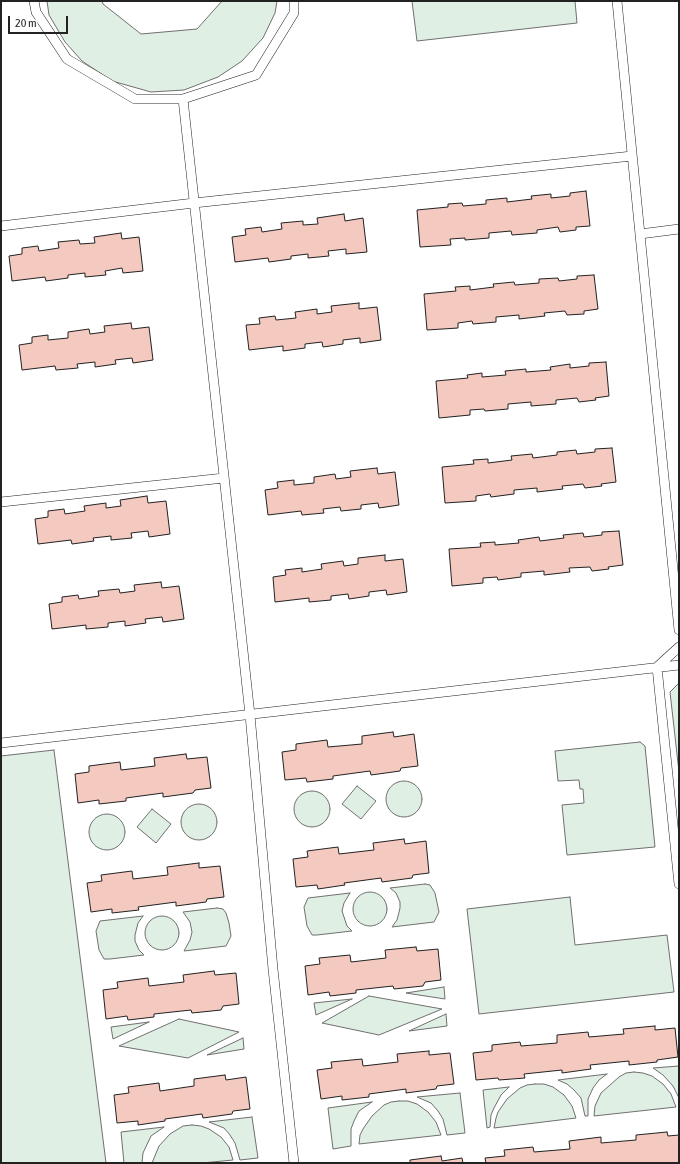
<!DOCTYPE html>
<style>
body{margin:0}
#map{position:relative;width:680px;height:1164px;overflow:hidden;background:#fff;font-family:"Asap Condensed",sans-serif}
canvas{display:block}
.frame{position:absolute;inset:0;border:2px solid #222;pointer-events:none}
.scale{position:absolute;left:8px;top:16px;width:60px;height:18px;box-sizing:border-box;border:2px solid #222;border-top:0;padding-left:5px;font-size:12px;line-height:14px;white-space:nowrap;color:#222;-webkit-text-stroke:3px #fff;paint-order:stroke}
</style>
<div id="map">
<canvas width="680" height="1164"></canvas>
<div class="frame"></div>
<div class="scale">20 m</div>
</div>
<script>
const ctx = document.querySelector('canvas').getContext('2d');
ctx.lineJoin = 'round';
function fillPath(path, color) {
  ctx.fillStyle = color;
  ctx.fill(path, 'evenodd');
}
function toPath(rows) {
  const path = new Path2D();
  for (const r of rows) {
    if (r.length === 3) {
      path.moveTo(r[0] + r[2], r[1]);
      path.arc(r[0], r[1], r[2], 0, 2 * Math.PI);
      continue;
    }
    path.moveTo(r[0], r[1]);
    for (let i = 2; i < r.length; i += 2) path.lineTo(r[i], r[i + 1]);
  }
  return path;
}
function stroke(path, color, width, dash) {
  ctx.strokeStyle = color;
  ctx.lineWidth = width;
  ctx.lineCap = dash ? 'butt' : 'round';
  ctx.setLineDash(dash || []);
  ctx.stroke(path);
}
const green = toPath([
 [47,1,102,1,103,4,141,34,197,29,222,1,277,1,275,13,263,38,242,61,218,77,184,90,151,92,112,81,82,61,65,42,49,15,47,1],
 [412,1,575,1,577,23,417,41,412,1],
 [679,683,679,772,670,692,679,683],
 [640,742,645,746,655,847,567,855,562,805,584,803,583,789,580,789,579,780,558,781,555,751,640,742],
 [54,750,106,1163,1,1163,1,756,54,750],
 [404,799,18],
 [357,786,376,801,361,819,342,804,357,786],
 [312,809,18],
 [199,822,18],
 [152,809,171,824,156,843,137,827,152,809],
 [107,832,18],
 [425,884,430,885,435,893,439,912,434,922,392,927,397,920,400,908,400,902,396,893,390,888,425,884],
 [370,909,17],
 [350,893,344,903,342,911,347,926,352,931,317,935,312,935,307,926,304,907,308,898,350,893],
 [570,897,575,945,667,935,674,992,479,1014,467,909,570,897],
 [217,908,223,909,226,913,229,923,231,936,226,946,184,951,190,940,192,932,190,922,183,912,217,908],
 [143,916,138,923,135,935,135,941,139,950,144,955,110,959,104,959,99,950,96,931,100,921,143,916],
 [162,933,17],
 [444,987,445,999,406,993,444,987],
 [369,996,442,1009,379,1035,322,1023,369,996],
 [352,999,316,1015,314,1003,352,999],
 [446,1014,447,1026,409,1031,446,1014],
 [179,1019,239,1032,188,1058,119,1046,179,1019],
 [149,1022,113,1039,111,1027,149,1022],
 [243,1038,244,1049,207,1055,243,1038],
 [679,1066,679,1098,673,1086,663,1075,653,1068,679,1066],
 [634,1072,643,1073,652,1076,663,1084,671,1094,676,1107,594,1116,595,1106,601,1093,619,1077,626,1073,634,1072],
 [607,1074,599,1080,593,1088,588,1099,588,1116,585,1116,581,1098,574,1090,567,1084,558,1080,607,1074],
 [535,1084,544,1084,553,1087,564,1095,572,1106,576,1118,494,1128,496,1118,498,1112,507,1099,520,1088,527,1085,535,1084],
 [509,1087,501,1095,494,1108,491,1115,490,1127,487,1128,483,1090,509,1087],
 [460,1093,465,1133,447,1135,443,1119,438,1111,431,1103,417,1097,460,1093],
 [399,1101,408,1101,417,1104,428,1112,436,1122,441,1135,359,1144,360,1135,363,1129,372,1116,384,1105,391,1102,399,1101],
 [372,1102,359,1111,354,1121,351,1129,351,1146,333,1149,328,1108,372,1102],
 [252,1117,258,1158,240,1160,235,1143,230,1135,224,1128,209,1122,252,1117],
 [192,1125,201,1126,209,1129,221,1137,229,1147,233,1160,202,1163,152,1163,159,1146,170,1134,183,1126,192,1125],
 [164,1127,151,1136,143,1153,142,1163,124,1163,121,1132,164,1127]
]);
fillPath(green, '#e0efe3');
stroke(green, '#6f6f6f', 1);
const building = toPath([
 [586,191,590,226,576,227,576,230,560,232,558,227,537,230,537,233,512,235,511,231,489,233,489,238,465,240,465,238,450,239,451,245,420,247,417,210,448,207,448,204,462,203,463,206,486,204,486,200,507,198,507,202,532,199,531,196,551,194,551,198,570,196,570,193,586,191],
 [344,214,345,221,363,218,367,252,346,254,346,249,328,251,329,256,308,258,308,254,291,256,291,259,269,262,268,258,235,262,232,237,246,235,245,229,261,227,262,232,282,229,281,223,303,221,303,225,318,224,317,218,344,214],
 [121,233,122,239,139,237,143,271,123,273,122,268,105,271,106,275,85,277,85,273,68,275,68,278,46,281,45,277,12,281,9,256,22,254,22,248,38,246,39,251,59,248,58,242,79,240,80,244,95,243,94,237,121,233],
 [594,275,598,309,584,311,584,314,567,315,565,311,544,313,545,316,519,319,519,315,496,317,496,322,473,324,472,321,458,323,458,328,427,330,424,294,456,291,455,287,470,286,470,290,494,287,493,284,514,282,515,285,539,283,539,279,558,278,559,281,577,279,577,276,594,275],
 [359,303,359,309,377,307,381,340,360,343,360,338,343,340,343,344,323,347,322,342,305,344,305,348,283,351,283,346,249,350,246,325,260,324,259,318,275,316,276,320,296,318,295,312,317,309,317,314,332,312,331,306,359,303],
 [131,323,132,329,149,327,153,360,133,363,132,358,115,360,116,364,95,367,95,362,77,364,78,368,56,370,55,366,22,370,19,345,32,343,32,337,48,335,48,340,68,338,68,332,89,329,90,334,105,332,104,326,131,323],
 [606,362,609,396,595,398,596,400,579,402,577,398,556,400,556,404,531,406,531,402,508,404,508,409,485,411,484,409,470,410,470,415,439,418,436,381,468,378,467,375,482,373,482,377,506,375,505,371,526,369,526,372,551,370,550,367,570,364,570,368,589,366,589,363,606,362],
 [612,448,616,482,601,484,602,486,585,488,583,484,562,486,563,489,537,492,537,488,514,490,514,494,491,497,490,494,476,496,476,501,445,503,442,467,474,464,473,460,488,459,488,463,512,460,511,456,532,454,533,458,557,455,557,452,576,450,577,454,595,452,595,449,612,448],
 [377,468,378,474,395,472,399,505,379,508,378,503,361,505,361,509,341,511,340,507,323,509,324,513,302,515,301,511,268,515,265,490,278,488,277,482,294,480,294,485,314,483,314,477,335,474,336,479,351,477,350,471,377,468],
 [147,496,148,503,166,501,170,534,149,537,148,531,131,533,132,538,111,540,111,536,93,538,94,541,72,544,71,540,38,544,35,519,48,517,48,511,64,509,65,514,85,511,84,506,106,503,106,508,121,506,120,500,147,496],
 [619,531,623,565,608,567,609,569,592,571,590,567,569,568,570,572,544,575,544,571,521,573,521,577,498,580,497,577,483,578,483,583,452,586,449,549,481,547,480,543,495,542,495,545,519,543,518,540,539,537,540,541,564,538,563,535,583,533,584,537,602,535,602,532,619,531],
 [385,555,385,561,403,559,407,592,387,595,386,590,369,592,369,596,349,599,348,594,331,596,331,600,309,602,309,598,275,602,273,577,286,575,285,570,302,568,302,572,322,569,321,564,343,561,344,566,358,564,358,558,385,555],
 [161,582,162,588,179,586,184,619,163,622,162,617,145,619,146,623,125,626,125,621,108,623,108,627,86,629,86,625,52,629,49,604,62,602,62,597,78,595,79,599,99,596,98,591,119,589,120,593,135,591,134,585,161,582],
 [393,732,394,737,414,734,418,766,401,768,400,771,371,775,370,771,333,776,333,779,307,782,306,778,285,780,282,752,296,750,296,744,327,740,328,747,362,744,362,736,393,732],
 [186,754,187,759,207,757,211,788,195,790,193,793,163,797,163,793,126,798,126,801,99,804,99,800,78,803,75,774,89,772,89,766,120,762,121,770,155,766,154,758,186,754],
 [404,839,405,844,426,841,429,873,413,875,412,878,382,882,381,878,344,883,345,885,318,889,317,885,296,887,293,859,308,857,307,851,338,847,339,854,374,850,373,843,404,839],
 [199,863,199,868,220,866,224,897,207,899,206,902,176,906,176,902,138,907,139,910,112,913,112,909,91,912,87,883,102,881,101,875,132,871,133,879,168,875,167,867,199,863],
 [416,947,417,951,438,949,441,980,425,982,423,986,394,989,393,986,356,990,356,993,330,996,329,992,308,995,305,966,320,964,319,958,350,955,351,962,386,958,385,950,416,947],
 [214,971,215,975,236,973,239,1004,223,1006,221,1010,192,1013,191,1010,154,1014,154,1017,128,1020,127,1016,106,1019,103,990,118,988,117,982,148,978,149,986,184,982,183,975,214,971],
 [655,1026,655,1030,675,1028,678,1057,657,1060,657,1062,629,1065,629,1061,590,1065,591,1069,562,1073,562,1070,524,1074,525,1078,499,1080,498,1078,476,1080,473,1053,492,1051,492,1045,520,1042,521,1046,557,1043,557,1035,588,1032,589,1037,624,1034,623,1029,655,1026],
 [429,1051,429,1055,450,1053,454,1084,437,1086,436,1089,406,1093,406,1089,369,1094,369,1097,342,1100,342,1096,321,1099,317,1070,332,1068,331,1062,362,1059,363,1066,398,1062,397,1054,429,1051],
 [225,1075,226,1080,246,1077,250,1109,233,1111,232,1114,203,1118,202,1114,165,1119,165,1121,138,1125,138,1121,117,1123,114,1095,129,1093,128,1087,159,1083,160,1091,194,1086,194,1079,225,1075],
 [667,1132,668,1136,679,1135,679,1163,486,1163,485,1158,505,1156,504,1150,533,1147,534,1152,570,1149,569,1141,601,1137,601,1143,636,1140,636,1135,667,1132],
 [441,1156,442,1161,462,1158,463,1163,410,1163,410,1160,441,1156]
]);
fillPath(building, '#f3c9c0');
stroke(building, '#222', 1);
const lane = toPath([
 [34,1,36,12,67,59,135,99,183,99,256,75,294,13,294,1],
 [617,1,679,630],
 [183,99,250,715,273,969,294,1163],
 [1,226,194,203,632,156],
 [640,234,679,229],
 [1,502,224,478],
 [679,647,657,667,679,884],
 [1,743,679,665]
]);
stroke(lane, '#222', 10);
stroke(lane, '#fff', 9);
</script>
